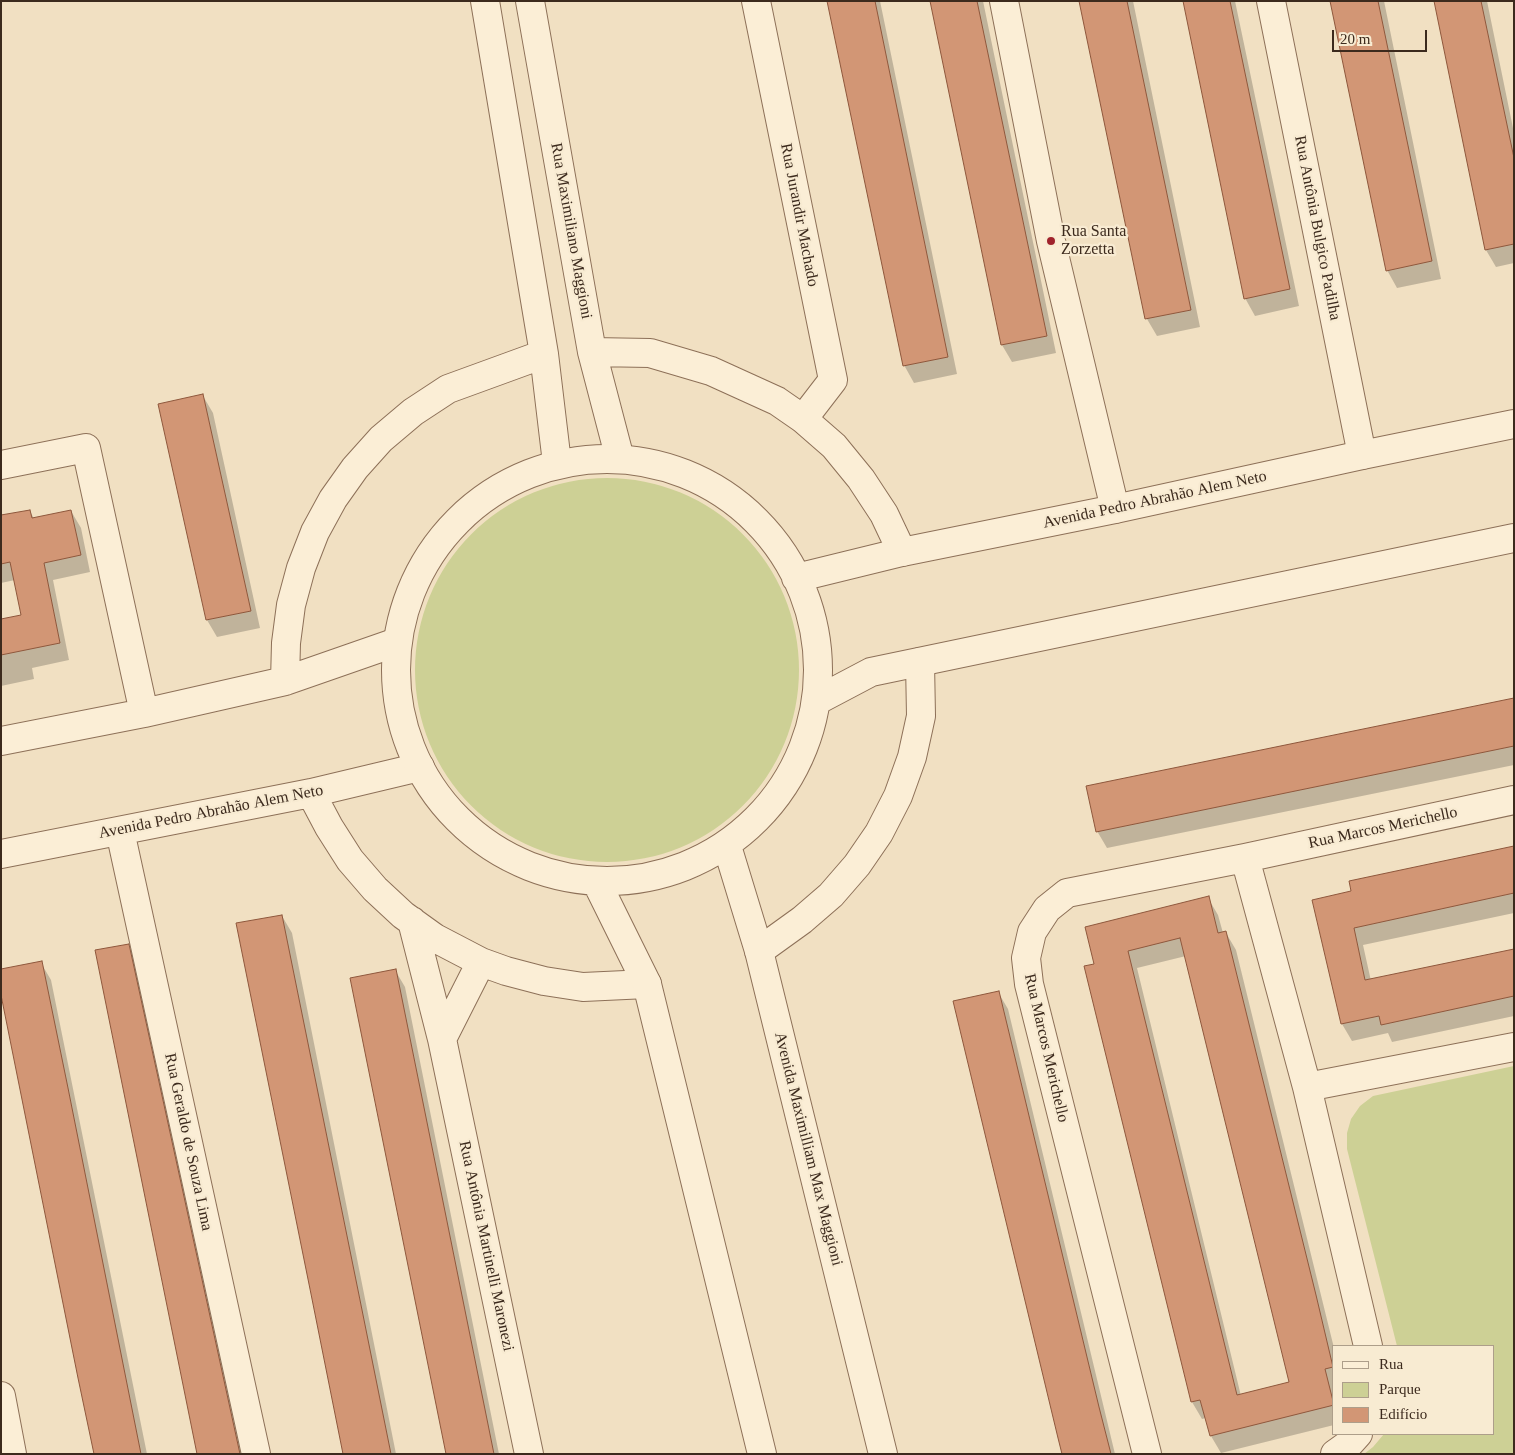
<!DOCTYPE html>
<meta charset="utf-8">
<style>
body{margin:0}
#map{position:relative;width:1515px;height:1455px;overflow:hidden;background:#f1e0c2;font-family:"Times New Roman",serif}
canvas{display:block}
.frame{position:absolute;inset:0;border:2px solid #3c2a1d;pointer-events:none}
.legend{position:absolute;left:1332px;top:1345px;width:162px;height:90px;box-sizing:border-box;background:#f8ebd2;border:1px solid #ad9e8a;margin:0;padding:6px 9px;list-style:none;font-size:15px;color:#3c2a1d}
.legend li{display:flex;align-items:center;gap:10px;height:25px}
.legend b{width:25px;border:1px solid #ad9e8a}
.scale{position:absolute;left:1332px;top:30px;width:95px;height:22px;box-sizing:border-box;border:2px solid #3c2a1d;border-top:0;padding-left:6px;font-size:15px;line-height:18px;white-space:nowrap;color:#3c2a1d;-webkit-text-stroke:4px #f8ebd2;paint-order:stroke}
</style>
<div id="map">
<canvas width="1515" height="1455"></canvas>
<div class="frame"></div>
<ul class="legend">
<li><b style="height:6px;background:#fbeed6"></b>Rua</li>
<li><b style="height:14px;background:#cdd095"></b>Parque</li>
<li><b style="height:14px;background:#d29675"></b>Edifício</li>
</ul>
<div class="scale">20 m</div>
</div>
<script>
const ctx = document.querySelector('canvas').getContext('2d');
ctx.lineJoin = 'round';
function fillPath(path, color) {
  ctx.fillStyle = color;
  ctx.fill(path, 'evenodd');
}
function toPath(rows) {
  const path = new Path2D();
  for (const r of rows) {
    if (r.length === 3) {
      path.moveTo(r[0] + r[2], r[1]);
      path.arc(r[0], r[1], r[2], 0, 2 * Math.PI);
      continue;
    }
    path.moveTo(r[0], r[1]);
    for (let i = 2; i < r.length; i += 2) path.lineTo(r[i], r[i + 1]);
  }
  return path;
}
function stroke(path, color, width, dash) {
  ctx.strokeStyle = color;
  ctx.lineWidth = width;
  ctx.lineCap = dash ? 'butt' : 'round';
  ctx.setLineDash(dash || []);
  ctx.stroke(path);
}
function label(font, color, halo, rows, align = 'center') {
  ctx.font = font + ' "Times New Roman",serif';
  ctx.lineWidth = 4.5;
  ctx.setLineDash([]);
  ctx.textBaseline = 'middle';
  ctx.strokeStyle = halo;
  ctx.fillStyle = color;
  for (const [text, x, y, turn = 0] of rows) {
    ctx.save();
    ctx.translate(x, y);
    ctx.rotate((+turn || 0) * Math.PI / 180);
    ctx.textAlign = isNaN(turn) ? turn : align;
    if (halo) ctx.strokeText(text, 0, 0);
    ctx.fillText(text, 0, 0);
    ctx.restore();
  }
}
fillPath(toPath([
 [607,670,192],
 [1514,1066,1514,1454,1364,1454,1373,1447,1384,1434,1494,1434,1494,1346,1397,1346,1347,1149,1347,1133,1351,1119,1360,1106,1373,1096]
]), '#cdd095');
fillPath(toPath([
 [828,1,880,1,957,374,914,383,904,365],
 [931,1,983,1,1056,353,1012,362,1002,345],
 [1081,1,1133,1,1200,327,1157,336,1147,319],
 [1184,1,1235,1,1299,306,1255,316,1245,298],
 [1332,1,1384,1,1441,279,1397,288,1387,270],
 [1435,1,1487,1,1514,133,1514,263,1496,267,1486,250],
 [203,396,213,413,260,628,217,637,207,620,159,405],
 [30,511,34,519,71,511,81,528,90,572,53,580,69,660,32,668,34,679,1,686,1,620,23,616,15,580,1,583,1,517],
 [1514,700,1514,765,1107,848,1097,831],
 [1514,847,1514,913,1363,945,1371,981,1514,950,1514,1016,1392,1042,1388,1033,1352,1041,1342,1024,1352,892],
 [1208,898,1218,915,1223,933,1226,933,1236,950,1334,1348,1334,1425,1221,1453,1211,1436,1206,1418,1202,1419,1192,1402,1096,965],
 [1186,956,1291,1383,1241,1396,1137,968],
 [282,916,292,933,396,1454,345,1454],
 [128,945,138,962,245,1454,198,1454],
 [41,963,51,980,147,1454,95,1454],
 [395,970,405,987,499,1454,447,1454],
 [998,992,1008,1009,1115,1454,1064,1454]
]), '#0003');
const building = toPath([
 [827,1,875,1,948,357,903,366,827,1],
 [930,1,977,1,1047,336,1001,345,930,1],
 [1079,1,1127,1,1191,310,1145,319,1079,1],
 [1183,1,1230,1,1290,289,1244,299,1183,1],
 [1330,1,1378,1,1432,261,1386,271,1330,1],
 [1434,1,1481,1,1514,158,1514,244,1485,250,1434,1],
 [203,394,251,611,206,620,158,404,203,394],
 [30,510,32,518,71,510,81,555,44,563,60,643,1,655,1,619,21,615,10,562,1,564,1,515,30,510],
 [1514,698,1514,746,1096,832,1086,786,1514,698],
 [1514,846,1514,893,1354,928,1365,980,1514,949,1514,996,1381,1025,1379,1016,1341,1024,1312,900,1351,891,1349,881,1514,846],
 [1209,896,1218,933,1226,931,1316,1295,1333,1367,1325,1369,1334,1405,1210,1436,1200,1400,1191,1402,1084,966,1094,964,1085,927,1209,896],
 [1180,938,1289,1382,1237,1395,1128,951,1180,938],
 [282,915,360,1300,391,1454,343,1454,311,1294,236,923,282,915],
 [129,944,240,1454,197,1454,95,950,129,944],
 [42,961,68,1088,141,1454,94,1454,78,1378,1,995,1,969,42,961],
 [396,969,414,1058,494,1454,446,1454,350,978,396,969],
 [999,991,1099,1407,1111,1454,1062,1454,1058,1438,953,1001,999,991]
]);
fillPath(building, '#d29675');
stroke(building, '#8e573c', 1);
const minor = toPath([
 [485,1,544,354,557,463],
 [530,1,592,352,620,459],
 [756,1,833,380,803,419],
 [1004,1,1051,241,1115,509],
 [1271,1,1362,455],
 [592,352,650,353,711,371,777,401,803,419,834,446,861,479,884,514,902,552],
 [1,465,86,448,144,713],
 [285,681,286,643,291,605,301,568,315,532,333,499,355,468,381,439,413,412,448,389,544,354],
 [1,741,144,713,285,681,397,642],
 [311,793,329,827,350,860,375,889,403,915,435,938,481,962,506,971,544,981,583,987,647,984],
 [120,831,256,1454],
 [1,854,311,793,420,767],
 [1245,858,1307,1087,1368,1346],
 [412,921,442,1039,529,1454],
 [759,951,802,920,831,895,857,865,879,833,898,796,912,757,921,716,920,662],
 [442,1039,481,962],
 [1307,1087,1514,1047],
 [1,1396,12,1454],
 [1147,1454,1029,984,1026,958,1032,932,1047,909,1067,893,1245,858,1514,800],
 [1335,1454,1349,1444,1358,1434]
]);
const tertiary = toPath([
 [607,670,211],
 [796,578,902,552,1115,509,1362,455,1514,424],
 [816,701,871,672,1514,538],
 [727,846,759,951,883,1454],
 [596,881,647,984,762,1454]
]);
stroke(minor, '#8d7058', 30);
stroke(tertiary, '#8d7058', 30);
stroke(minor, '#fbeed6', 28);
stroke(tertiary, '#fbeed6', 28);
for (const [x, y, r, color] of [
 [1051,241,5,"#a0232c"]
]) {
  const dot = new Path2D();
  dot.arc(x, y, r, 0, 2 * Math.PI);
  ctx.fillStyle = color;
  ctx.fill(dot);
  stroke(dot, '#f8ebd2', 2);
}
label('16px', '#3c2a1d', '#f8ebd2', [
 ["Rua Jurandir Machado",799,215,79],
 ["Rua Antônia Bulgico Padilha",1317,228,79],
 ["Rua Maximiliano Maggioni",571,231,80],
 ["Avenida Pedro Abrahão Alem Neto",1155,500,-12],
 ["Avenida Pedro Abrahão Alem Neto",211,812,-11],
 ["Rua Marcos Merichello",1383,828,-12],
 ["Rua Marcos Merichello",1046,1048,77],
 ["Rua Geraldo de Souza Lima",188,1142,78],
 ["Avenida Maximilliam Max Maggioni",808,1149,76],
 ["Rua Antônia Martinelli Maronezi",486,1246,78]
]);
label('16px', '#3c2a1d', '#f8ebd2', [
 ["Rua Santa",1061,232],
 ["Zorzetta",1061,250]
], 'left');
</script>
